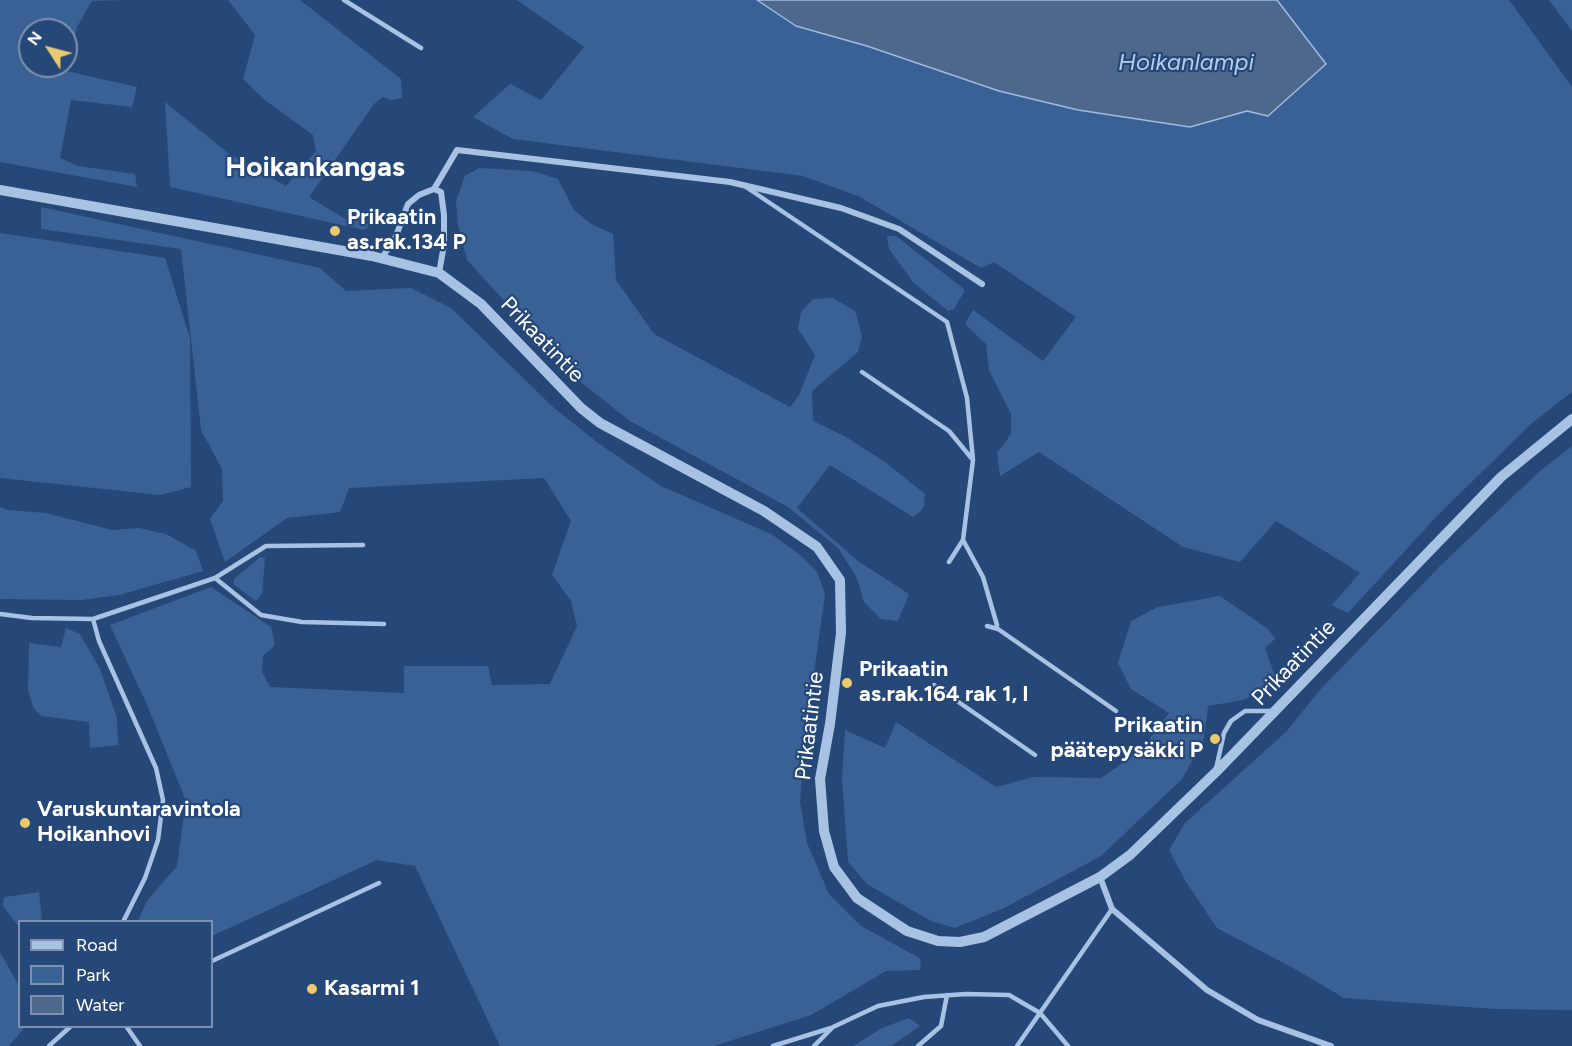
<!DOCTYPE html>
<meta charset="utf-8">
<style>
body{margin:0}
#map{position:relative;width:1572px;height:1046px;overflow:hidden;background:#264878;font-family:Figtree,sans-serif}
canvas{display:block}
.legend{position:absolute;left:18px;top:920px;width:195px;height:108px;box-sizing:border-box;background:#264878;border:2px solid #7d91ae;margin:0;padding:8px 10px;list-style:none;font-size:18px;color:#fff}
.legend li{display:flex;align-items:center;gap:12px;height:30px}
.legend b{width:30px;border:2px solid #7d91ae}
.north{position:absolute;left:18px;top:18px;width:60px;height:60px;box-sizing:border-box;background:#264878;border:2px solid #7d91ae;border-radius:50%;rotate:306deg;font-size:16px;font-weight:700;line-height:24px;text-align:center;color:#fff}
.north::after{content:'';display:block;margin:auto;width:21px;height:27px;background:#ebc96e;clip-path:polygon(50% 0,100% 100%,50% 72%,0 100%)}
</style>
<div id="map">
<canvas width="1572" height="1046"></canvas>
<ul class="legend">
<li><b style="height:8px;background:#a8c2e3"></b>Road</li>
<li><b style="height:16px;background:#3a6195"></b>Park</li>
<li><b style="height:16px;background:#4e688b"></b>Water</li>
</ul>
<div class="north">N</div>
</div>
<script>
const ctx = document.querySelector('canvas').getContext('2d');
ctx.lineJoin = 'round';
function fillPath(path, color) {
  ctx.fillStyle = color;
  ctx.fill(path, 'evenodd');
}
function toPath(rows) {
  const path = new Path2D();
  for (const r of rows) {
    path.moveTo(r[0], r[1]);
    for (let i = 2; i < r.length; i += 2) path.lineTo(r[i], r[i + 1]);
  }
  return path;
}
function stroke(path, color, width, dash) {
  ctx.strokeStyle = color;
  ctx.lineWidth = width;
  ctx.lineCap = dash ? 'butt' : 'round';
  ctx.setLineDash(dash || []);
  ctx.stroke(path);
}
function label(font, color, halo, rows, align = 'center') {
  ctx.font = font + ' Figtree,sans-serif';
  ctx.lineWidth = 4.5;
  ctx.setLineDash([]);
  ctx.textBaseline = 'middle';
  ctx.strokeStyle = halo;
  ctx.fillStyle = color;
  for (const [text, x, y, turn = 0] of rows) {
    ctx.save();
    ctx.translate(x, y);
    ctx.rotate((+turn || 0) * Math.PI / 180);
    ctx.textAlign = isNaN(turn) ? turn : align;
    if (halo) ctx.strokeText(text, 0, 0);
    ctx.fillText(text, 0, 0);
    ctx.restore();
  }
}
fillPath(toPath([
 [0,0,126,0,92,1,77,27,66,71,137,87,132,107,71,100,60,158,78,166,135,174,137,187,0,162],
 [30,30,66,30,66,66,30,66],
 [228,0,300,0,401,79,402,98,390,100,383,97,374,104,309,197,347,220,357,213,370,226,364,230,170,187,165,102,229,154,286,186,316,151,313,135,266,101,243,79,255,35],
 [517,0,757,0,796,26,867,46,999,91,1078,110,1190,127,1248,111,1268,116,1277,0,1509,0,1572,87,1572,392,1532,423,1436,517,1348,613,1332,605,1360,573,1276,521,1240,562,1183,547,1039,452,1000,476,997,453,1011,434,1011,414,989,370,986,344,965,324,973,310,1043,361,1076,317,994,262,981,268,860,197,803,176,513,139,473,117,510,84,541,100,584,47],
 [1549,0,1572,0,1572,31],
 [479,168,532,171,558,179,574,210,591,224,613,234,616,280,654,334,790,407,799,395,815,355,798,329,801,312,813,299,833,298,855,311,862,336,858,352,812,391,813,421,846,437,885,462,925,494,924,505,921,511,913,517,830,465,797,508,858,561,909,594,898,621,881,619,864,602,857,578,838,548,788,507,630,421,572,375,467,260,458,225,456,201,465,176],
 [41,207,320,268,346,291,411,288,451,308,553,407,598,443,661,486,771,534,799,554,817,572,825,594,806,730,800,802,807,843,829,894,861,926,921,959,920,970,886,971,811,1015,714,1046,500,1046,415,866,377,860,212,936,212,922,138,921,147,901,177,866,186,801,148,707,110,625,211,587,271,627,275,645,263,656,262,672,270,687,404,693,404,666,488,666,492,685,550,684,577,626,571,601,552,575,571,521,544,478,349,488,340,512,287,518,225,562,210,519,223,501,222,469,201,430,181,249,41,229],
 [0,233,165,258,190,338,191,487,160,495,0,478],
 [887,236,896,236,965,290,954,309,948,311,914,283,889,249],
 [1572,446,1572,1010,1495,1009,1344,998,1295,969,1217,928,1186,882,1169,850,1185,823,1287,731,1318,692,1441,565,1540,471],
 [0,507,8,510,46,513,112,530,139,528,166,534,196,551,203,571,119,595,82,600,0,599],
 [260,557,265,558,262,594,256,601,234,585,234,579],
 [1220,596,1268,629,1275,639,1265,648,1278,685,1243,700,1208,706,1204,739,1182,779,1101,856,1004,908,955,928,931,921,867,884,848,862,842,778,845,730,885,748,896,722,996,787,1033,777,1101,778,1141,750,1169,713,1131,689,1118,663,1131,621,1158,607],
 [66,628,80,634,100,669,117,718,118,745,90,748,89,722,41,716,33,707,28,689,29,643,61,647],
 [39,892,42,921,20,922,19,927,3,906,4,897],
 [0,952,19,986,20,1026,25,1027,9,1046,0,1046],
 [909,1018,920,1026,891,1046,853,1046,882,1028]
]), '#3a6195');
const water = toPath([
 [757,0,1277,0,1326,64,1268,116,1247,111,1190,127,1078,110,999,91,867,46,796,26,757,0]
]);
fillPath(water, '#4e688b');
stroke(water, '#9dbce3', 1.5);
stroke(toPath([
 [344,0,421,48],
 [746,187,947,322,967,398,973,460,963,540,949,562],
 [862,372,949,431,973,460],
 [963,540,983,577,997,625],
 [215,578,261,615,302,622,384,624],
 [0,614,32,618,93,619],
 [987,626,998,629,1116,711],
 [934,685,1035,755],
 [1216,769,1224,733,1231,721,1245,711,1273,711],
 [123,922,145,878,158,840,163,800,156,768,99,641,93,619,215,578,266,546,363,545],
 [212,961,379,883],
 [126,1026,140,1046],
 [49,1046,71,1026],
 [773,1046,831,1028],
 [814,1046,833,1027,878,1006,924,997,966,994,1009,995,1040,1013,1068,1046],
 [918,1046,941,1026,947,995],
 [1017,1046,1112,909]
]), '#a8c2e3', 4.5);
stroke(toPath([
 [434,189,441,192,444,215,444,245,439,273],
 [382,258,396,236,408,204,419,195,434,189,457,150,730,182,841,208,899,229,982,284],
 [1100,877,1112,909,1207,990,1258,1020,1331,1046]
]), '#a8c2e3', 6);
stroke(toPath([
 [0,190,372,256,439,273,481,304,581,408,600,423,764,511,817,547,840,580,841,633,830,724,820,779,824,831,834,867,857,898,907,931,938,941,960,942,984,937,1100,877,1130,855,1216,772,1501,477,1572,419]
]), '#a8c2e3', 10);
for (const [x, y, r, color] of [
 [335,231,6,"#ebc96e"],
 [847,683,6,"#ebc96e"],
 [1215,739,6,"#ebc96e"],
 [25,823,6,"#ebc96e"],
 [312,989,6,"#ebc96e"]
]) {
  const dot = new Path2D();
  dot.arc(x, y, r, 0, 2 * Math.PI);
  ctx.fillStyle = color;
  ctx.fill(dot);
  stroke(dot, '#264878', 2);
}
label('bold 22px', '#fff', '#264878', [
 ["Prikaatin",347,218],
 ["as.rak.134 P",347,243],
 ["Prikaatin",859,670],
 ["as.rak.164 rak 1, I",859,695],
 ["Prikaatin",1203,726,"right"],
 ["päätepysäkki P",1203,751,"right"],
 ["Varuskuntaravintola",37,810],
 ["Hoikanhovi",37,835],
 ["Kasarmi 1",324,989]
], 'left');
label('22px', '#fff', '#264878', [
 ["Prikaatintie",542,340,46],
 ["Prikaatintie",1294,663,-46],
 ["Prikaatintie",810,726,-83]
]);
label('italic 24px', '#b3cceb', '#264878', [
 ["Hoikanlampi",1186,63]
]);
label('bold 28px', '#fff', '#264878', [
 ["Hoikankangas",315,168]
]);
</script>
